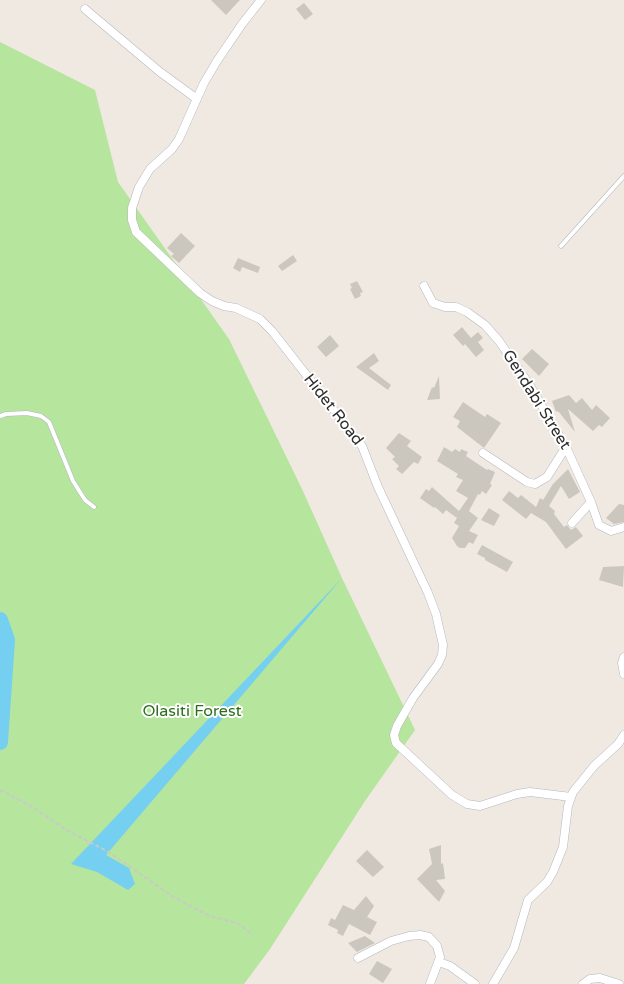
<!DOCTYPE html>
<style>
body{margin:0}
canvas{display:block;background:#efe9e1}
</style>
<canvas width="624" height="984"></canvas>
<script>
const ctx = document.querySelector('canvas').getContext('2d');
ctx.lineJoin = 'round';
function fillPath(path, color) {
  ctx.fillStyle = color;
  ctx.fill(path, 'evenodd');
}
function toPath(rows) {
  const path = new Path2D();
  for (const r of rows) {
    path.moveTo(r[0], r[1]);
    for (let i = 2; i < r.length; i += 2) path.lineTo(r[i], r[i + 1]);
  }
  return path;
}
function stroke(path, color, width, dash) {
  ctx.strokeStyle = color;
  ctx.lineWidth = width;
  ctx.lineCap = dash ? 'butt' : 'round';
  ctx.setLineDash(dash || []);
  ctx.stroke(path);
}
function label(font, color, halo, rows, align = 'center') {
  ctx.font = font + ' "Varela Round",sans-serif';
  ctx.lineWidth = 4;
  ctx.setLineDash([]);
  ctx.textBaseline = 'middle';
  ctx.strokeStyle = halo;
  ctx.fillStyle = color;
  for (const [text, x, y, turn = 0] of rows) {
    ctx.save();
    ctx.translate(x, y);
    ctx.rotate((+turn || 0) * Math.PI / 180);
    ctx.textAlign = isNaN(turn) ? turn : align;
    if (halo) ctx.strokeText(text, 0, 0);
    ctx.fillText(text, 0, 0);
    ctx.restore();
  }
}
fillPath(toPath([
 [0,42,95,90,118,182,229,339,302,489,342,578,415,730,365,801,270,949,244,984,0,984]
]), '#b6e59e');
fillPath(toPath([
 [342,578,106,855,129,868,135,884,128,890,97,872,71,864]
]), '#75cff0');
stroke(toPath([
 [0,620,7,640,0,742]
]), '#75cff0', 16);
fillPath(toPath([
 [211,0,240,0,226,15],
 [304,3,313,14,305,20,296,9],
 [181,233,195,246,179,263,171,256,174,254,167,248],
 [293,255,297,261,282,271,278,266],
 [238,258,260,267,258,273,242,267,240,272,233,268],
 [357,281,363,292,360,293,361,296,355,299,350,289,352,288,350,284],
 [462,327,471,338,478,332,483,338,478,342,484,350,476,357,465,344,463,346,453,335],
 [330,335,339,346,326,357,317,347],
 [532,349,549,364,539,376,522,359],
 [374,353,379,361,369,368,391,385,388,390,356,367],
 [439,376,440,399,427,400,432,387,434,388],
 [569,395,576,403,582,398,592,410,596,405,610,418,602,427,599,425,593,431,568,409,575,432,558,411,556,412,552,401],
 [463,402,485,417,487,414,501,423,484,448,457,427,460,421,453,417],
 [399,433,411,441,407,446,422,457,418,464,414,462,402,474,396,469,399,466,392,459,395,457,386,448],
 [444,447,452,452,455,449,460,452,461,449,468,452,466,456,487,470,488,469,495,472,490,484,492,485,486,494,482,491,480,495,478,494,469,511,478,518,469,531,478,535,473,544,469,542,465,548,460,548,457,546,452,538,459,526,454,523,457,518,446,510,443,514,435,507,434,508,420,498,426,489,429,491,432,487,459,511,468,498,456,491,463,480,456,477,458,474,437,461],
 [568,469,580,492,569,499,561,486,549,506,555,511,554,514,564,527,567,525,571,530,576,527,583,536,566,549,546,522,531,513,526,519,502,500,509,491,518,498,521,495,536,507,540,498,543,500,553,484],
 [619,504,624,505,624,522,614,524,606,518],
 [489,508,500,515,494,526,481,520],
 [482,545,513,562,507,572,485,560,485,558,477,554],
 [624,566,623,587,599,580,603,567],
 [441,845,441,864,443,863,445,879,436,880,445,891,439,902,417,879,432,864,429,849],
 [367,850,384,867,373,877,356,861],
 [366,896,374,906,367,917,377,922,370,935,349,924,343,936,337,933,338,930,328,925,331,918,335,920,343,905,354,910],
 [365,936,375,943,357,952,348,943],
 [377,961,392,969,383,983,369,974]
]), '#cbc7bf');
const lane = toPath([
 [561,246,624,176],
 [0,416,6,414,27,413,41,416,49,422,73,481,85,500,94,507]
]);
const street = toPath([
 [261,0,242,24,217,61,204,83,179,139,172,149,150,169,139,187,132,208,132,220,136,232,200,293,212,301,224,306,236,308,260,319,272,331,362,446,378,487,428,593,436,614,443,645,442,655,438,664,413,698,397,726,394,735,396,743,452,795,467,804,480,806,517,794,530,792,571,797],
 [85,9,160,72,197,99],
 [424,286,433,303,445,307,456,307,467,312,485,325,499,341,529,384,566,447,591,502,599,525,611,531,624,527],
 [483,453,527,482,535,484,547,477,566,447],
 [572,523,591,502],
 [624,657,622,663,624,674],
 [358,958,391,941,409,936,420,935,429,937,437,946,440,957,430,984],
 [439,962,450,966,475,984],
 [493,984,514,948,528,900,547,882,553,872,563,847,568,806,573,792,594,766,618,744,624,735],
 [583,984,590,979,600,978,619,984]
]);
stroke(lane, '#b4b7c1', 5);
stroke(street, '#b4b7c1', 9);
stroke(toPath([
 [0,790,31,806,68,831,107,851,172,896,210,916,237,923,253,935]
]), '#c9c9c9', 2, [4, 2.5]);
stroke(lane, '#fff', 4);
stroke(street, '#fff', 8);
label('16px', '#2e2e2e', '#fff', [
 ["Gendabi Street",536,400,58],
 ["Hidet Road",333,410,52]
]);
label('16px', '#2c6e1b', '#fff', [
 ["Olasiti Forest",192,712]
]);
</script>
